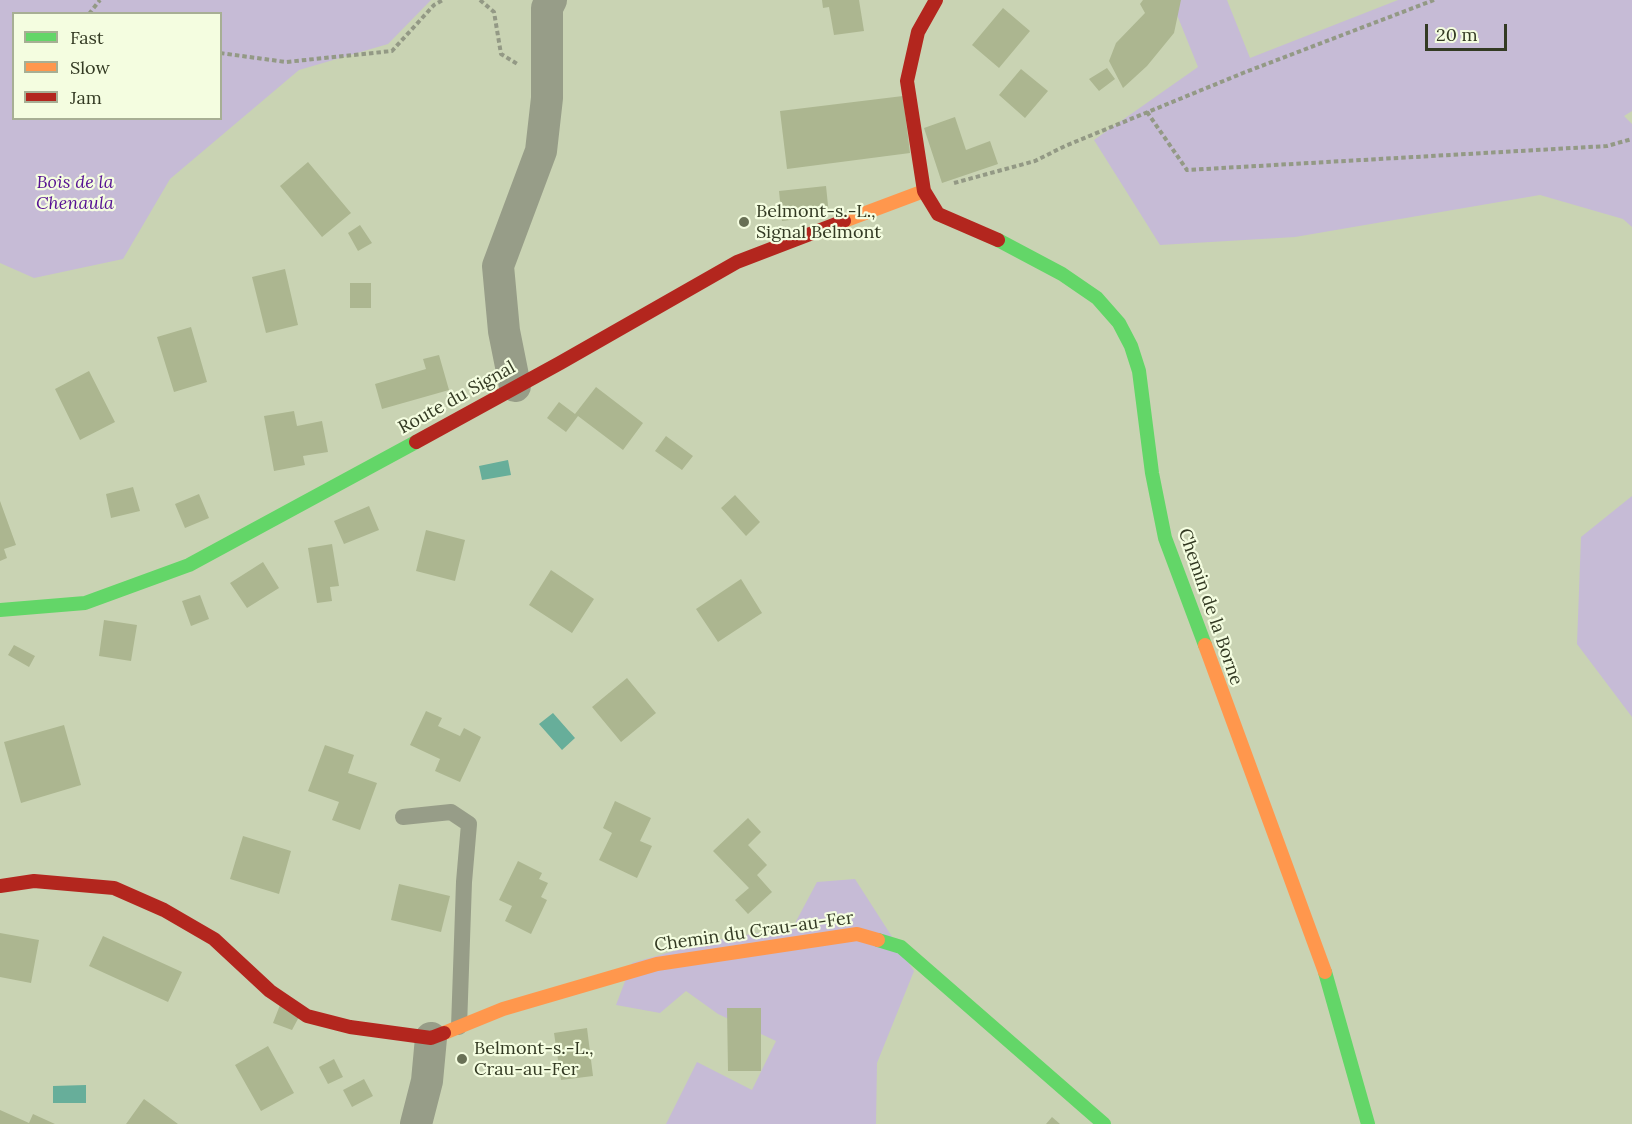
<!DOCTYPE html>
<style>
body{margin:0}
#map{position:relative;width:1632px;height:1124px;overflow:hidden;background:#c9d3b3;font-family:Lora,serif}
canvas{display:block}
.legend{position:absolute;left:12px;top:12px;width:210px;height:108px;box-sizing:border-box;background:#f4fde0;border:2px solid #a7af94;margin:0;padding:8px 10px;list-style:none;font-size:18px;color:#333a23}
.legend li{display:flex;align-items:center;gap:12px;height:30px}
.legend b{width:30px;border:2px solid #a7af94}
.scale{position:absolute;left:1425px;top:24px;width:82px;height:27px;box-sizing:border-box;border:3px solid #333a23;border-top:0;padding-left:8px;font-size:18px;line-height:21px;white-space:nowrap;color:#333a23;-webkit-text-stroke:4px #f4fde0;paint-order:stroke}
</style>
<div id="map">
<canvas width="1632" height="1124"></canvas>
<ul class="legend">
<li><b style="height:8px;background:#63d668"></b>Fast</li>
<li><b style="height:8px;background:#ff974d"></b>Slow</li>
<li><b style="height:8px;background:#b3261e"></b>Jam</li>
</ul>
<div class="scale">20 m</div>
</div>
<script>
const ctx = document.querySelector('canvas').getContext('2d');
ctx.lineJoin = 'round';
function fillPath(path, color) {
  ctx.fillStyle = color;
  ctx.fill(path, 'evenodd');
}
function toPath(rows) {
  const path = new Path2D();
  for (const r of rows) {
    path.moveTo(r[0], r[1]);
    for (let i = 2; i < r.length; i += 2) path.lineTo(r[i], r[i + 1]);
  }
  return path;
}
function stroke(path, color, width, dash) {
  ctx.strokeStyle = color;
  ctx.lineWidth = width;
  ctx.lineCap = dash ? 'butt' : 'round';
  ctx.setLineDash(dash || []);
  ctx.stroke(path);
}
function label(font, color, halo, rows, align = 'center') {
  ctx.font = font + ' Lora,serif';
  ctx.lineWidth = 4.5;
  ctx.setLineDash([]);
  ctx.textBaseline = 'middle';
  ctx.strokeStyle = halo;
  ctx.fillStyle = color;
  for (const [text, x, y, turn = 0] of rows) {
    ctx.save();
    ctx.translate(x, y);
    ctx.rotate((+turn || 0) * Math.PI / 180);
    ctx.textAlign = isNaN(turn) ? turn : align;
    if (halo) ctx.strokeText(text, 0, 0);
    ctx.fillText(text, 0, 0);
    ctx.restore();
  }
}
fillPath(toPath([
 [0,0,431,0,388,44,299,70,170,179,123,259,34,278,0,263],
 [14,14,220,14,220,118,14,118],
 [1171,0,1227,0,1250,58,1398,0,1632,0,1632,111,1624,116,1632,124,1632,227,1623,219,1540,195,1295,237,1160,245,1094,140,1198,67],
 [1632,496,1632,717,1577,644,1581,537],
 [855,879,914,971,877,1063,876,1124,666,1124,697,1062,752,1090,776,1041,718,1014,686,991,660,1013,616,1005,632,963,705,942,793,927,817,882]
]), '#c6bbd6');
fillPath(toPath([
 [508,460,511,475,482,480,479,466],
 [553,713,575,738,562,750,539,724],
 [86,1085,86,1103,53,1103,53,1086]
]), '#67ae9a');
fillPath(toPath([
 [822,0,859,0,864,31,834,35,829,7,823,8],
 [1143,0,1181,0,1174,33,1147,66,1123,88,1109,61,1116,43,1145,13,1140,4],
 [1003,8,1030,31,999,68,972,45],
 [1107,68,1115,79,1099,91,1089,79],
 [1021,69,1048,91,1025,118,999,95],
 [903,96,910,153,787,169,780,111],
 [955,117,966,150,990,141,998,164,942,183,924,128],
 [308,162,351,213,322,237,280,186],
 [826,186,829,215,782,221,779,191],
 [360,225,372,243,358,251,348,233],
 [285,269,298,325,266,333,252,277],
 [350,283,371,283,371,308,350,308],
 [191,327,207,382,174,392,157,337],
 [439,355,449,390,382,409,375,384,426,369,423,359],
 [89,371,115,422,80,440,55,389],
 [596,387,643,423,623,450,578,416,566,432,547,418,559,402,575,414],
 [294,411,297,426,322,421,328,452,303,456,305,465,274,471,264,416],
 [666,436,693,456,682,470,655,451],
 [133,487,140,511,111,518,106,494],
 [199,494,209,518,185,528,175,504],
 [735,495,760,522,746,536,721,508],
 [0,501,16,545,4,549,7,558,0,561],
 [369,506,379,530,344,544,334,521],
 [426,530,465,540,455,581,416,571],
 [332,544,339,586,330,587,332,601,317,603,308,548],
 [263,562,279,588,247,608,230,583],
 [551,570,594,599,572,633,529,605],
 [741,579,762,613,718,642,696,609],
 [200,595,209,619,191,626,182,601],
 [104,620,137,625,131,661,99,656],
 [14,645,35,656,29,667,8,655],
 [627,678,656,713,621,742,592,707],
 [426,711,442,718,438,726,460,736,464,728,481,737,460,782,435,771,440,759,410,745],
 [64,725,81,785,21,803,4,742],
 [325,745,354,755,348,773,377,783,360,830,332,820,339,802,308,791],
 [615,801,651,818,640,841,652,846,637,878,599,860,612,833,603,828],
 [748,818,761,832,748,845,767,865,757,875,772,892,748,914,735,900,749,888,713,851],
 [243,836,291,851,279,894,230,879],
 [518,861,542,873,539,879,548,883,541,897,547,900,531,934,505,921,512,906,499,900],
 [399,884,450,896,441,932,391,920],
 [0,933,39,940,31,983,0,977],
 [103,936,182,972,168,1002,89,966],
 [280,1005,300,1015,292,1030,273,1023],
 [727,1008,761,1008,761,1071,728,1071],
 [587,1028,593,1076,561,1080,554,1033],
 [268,1046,294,1093,261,1111,235,1065],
 [334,1059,343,1077,328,1084,319,1067],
 [364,1079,373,1096,352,1107,343,1090],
 [144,1099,178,1124,126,1124],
 [0,1110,29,1123,33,1114,55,1124,0,1124],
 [1052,1117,1060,1124,1046,1124]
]), '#acb690');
stroke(toPath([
 [480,0,494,12,501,54,519,65],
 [89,14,100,0],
 [220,53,286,62,392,51,434,5,443,0],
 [1147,112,1187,170,1607,146,1632,139],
 [954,183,1035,161,1065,146,1243,73,1434,0]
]), '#939985', 4, [4.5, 3]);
stroke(toPath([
 [403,817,451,812,469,824,464,882,459,1027]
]), '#979d88', 16);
stroke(toPath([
 [515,386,504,331,498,266,541,151,547,98,547,8,551,0],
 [416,1124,427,1081,431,1038]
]), '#979d88', 32);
stroke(toPath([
 [998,240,1062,274,1097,298,1119,323,1131,346,1139,371,1152,473,1165,538,1205,645],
 [0,610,85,603,189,565,416,442],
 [878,940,901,947,1104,1124],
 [1325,972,1368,1124]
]), '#63d668', 14);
stroke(toPath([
 [844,221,924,191],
 [1205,645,1325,972],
 [444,1033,503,1009,657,964,857,934,878,940]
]), '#ff974d', 14);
stroke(toPath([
 [936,0,918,32,907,81,924,191,938,214,998,240],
 [416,442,560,363,737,262,844,221],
 [0,886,34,881,114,888,164,910,214,939,270,991,307,1016,350,1027,431,1038,444,1033]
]), '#b3261e', 14);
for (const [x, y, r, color] of [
 [744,222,6,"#687055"],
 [462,1059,6,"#687055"]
]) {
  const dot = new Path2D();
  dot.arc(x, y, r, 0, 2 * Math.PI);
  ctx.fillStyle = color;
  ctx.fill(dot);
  stroke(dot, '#f4fde0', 2);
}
label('italic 18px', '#571293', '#f4fde0', [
 ["Bois de la",75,183],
 ["Chenaula",75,204]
]);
label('18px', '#333a23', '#f4fde0', [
 ["Belmont-s.-L.,",756,212],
 ["Signal Belmont",756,233],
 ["Belmont-s.-L.,",474,1049],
 ["Crau-au-Fer",474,1070]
], 'left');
label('18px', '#333a23', '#f4fde0', [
 ["Route du Signal",457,398,-29],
 ["Chemin de la Borne",1210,607,71],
 ["Chemin du Crau-au-Fer",754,932,-8]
]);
</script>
